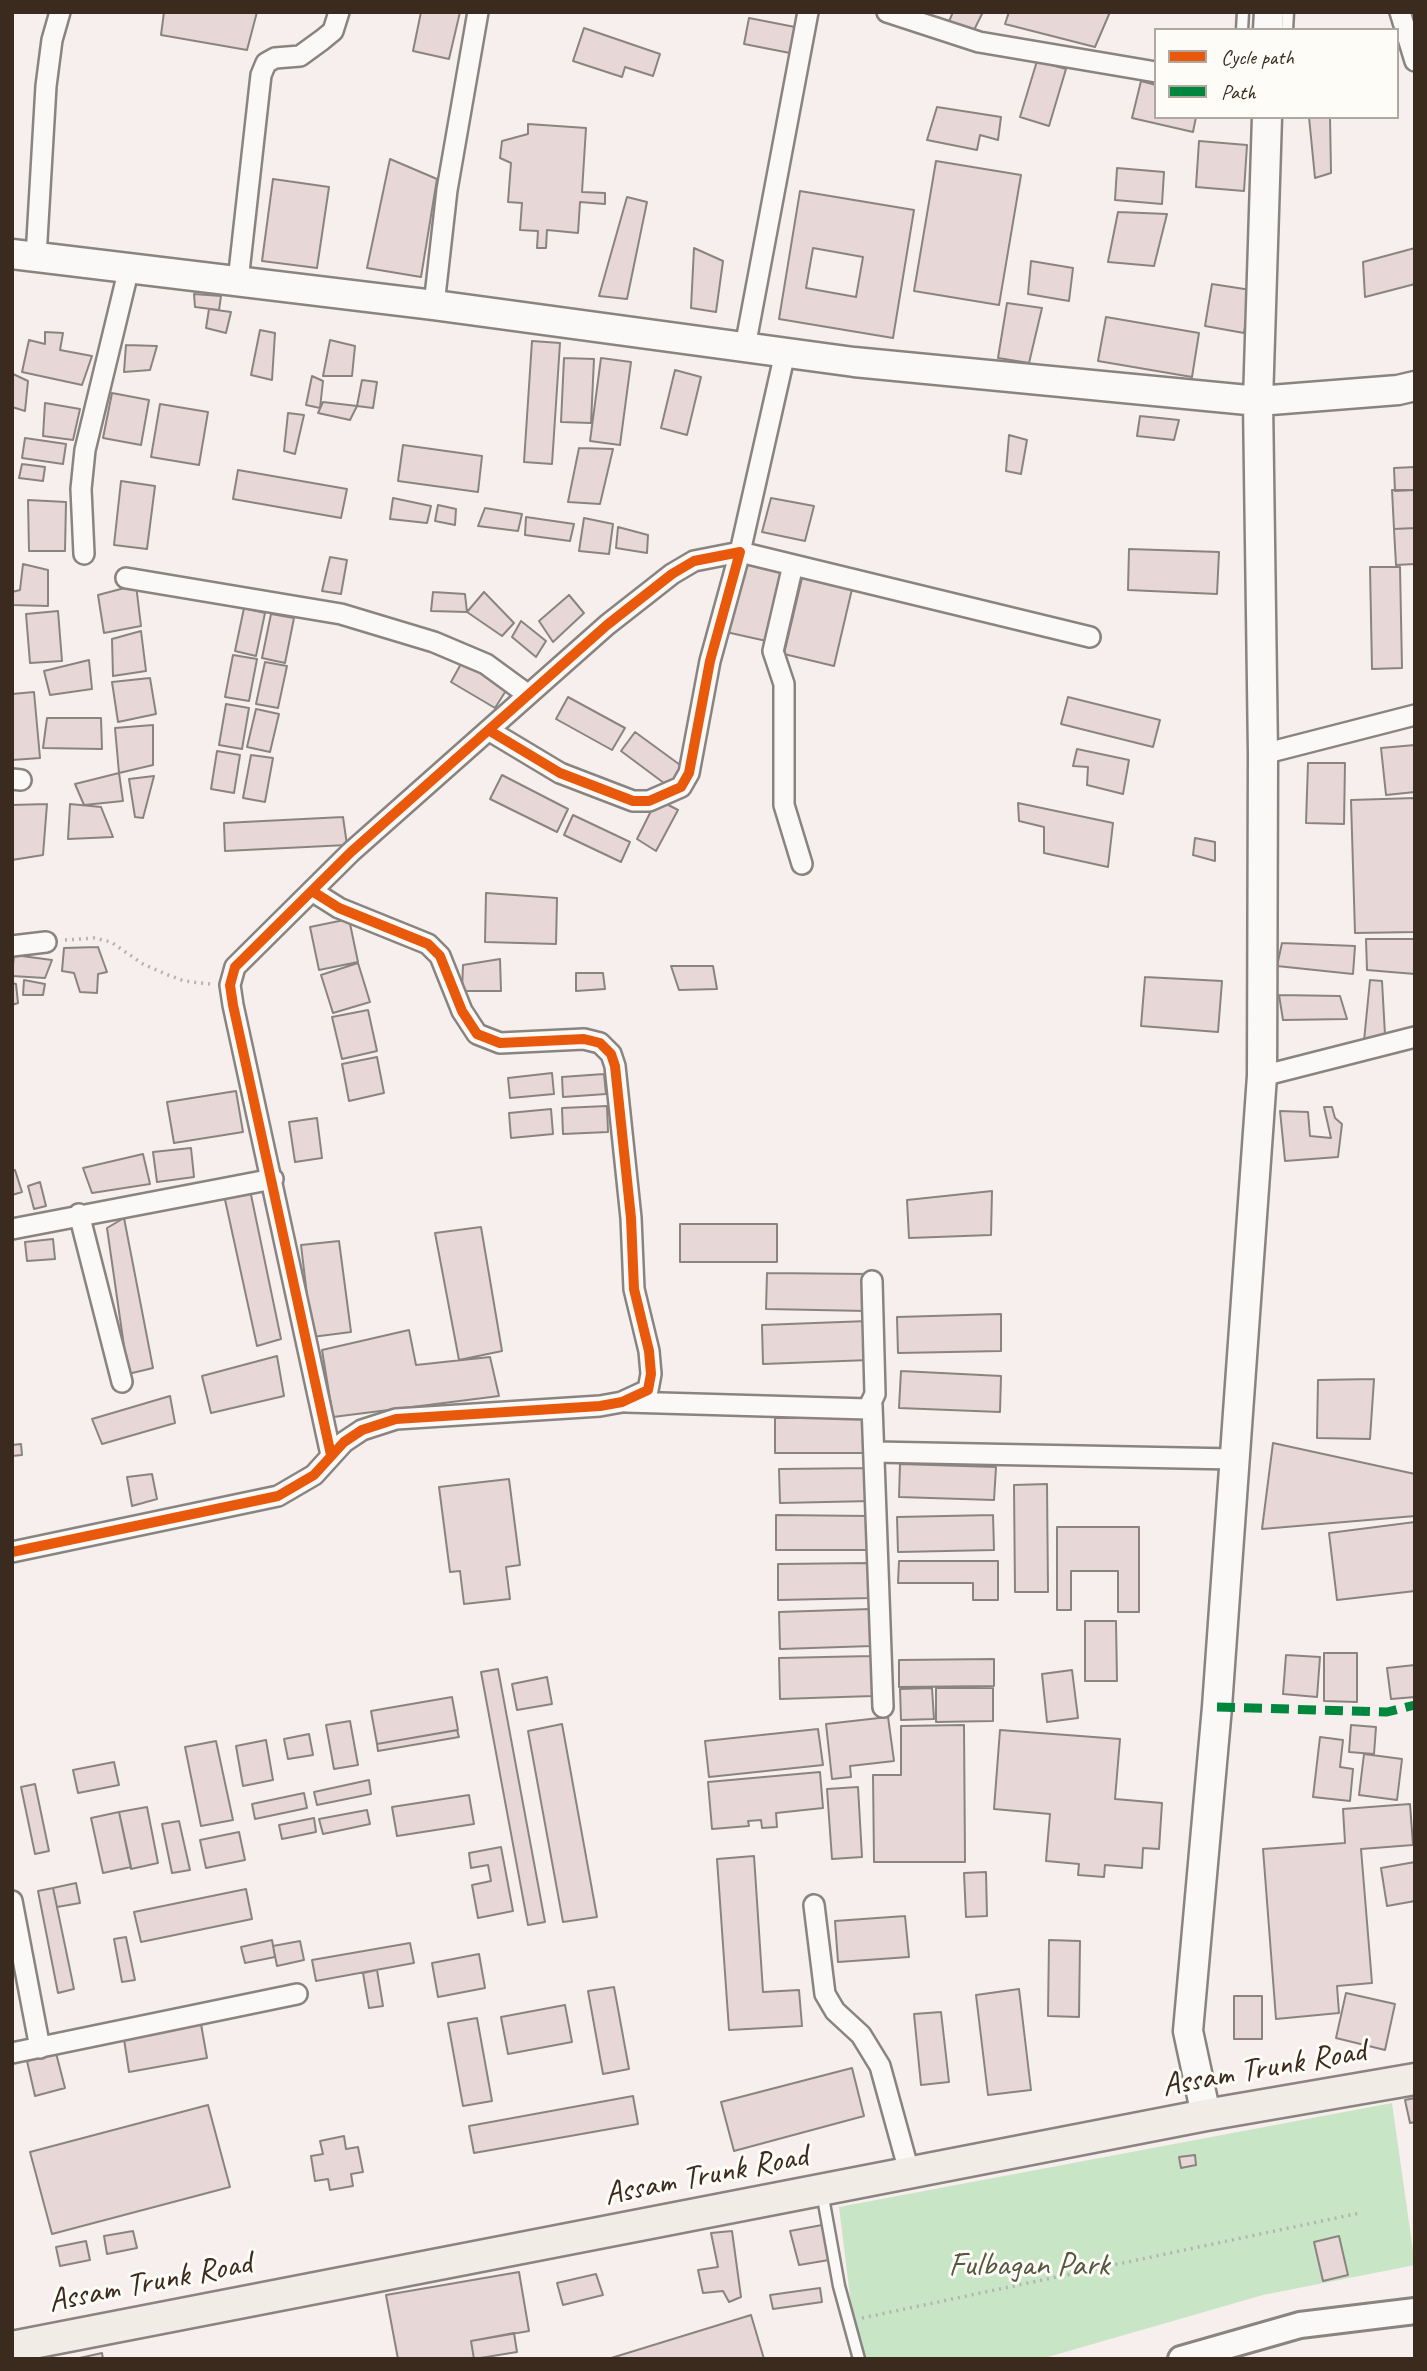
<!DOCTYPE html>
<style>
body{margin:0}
#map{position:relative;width:1427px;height:2371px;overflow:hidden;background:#f6efed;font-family:Caveat,sans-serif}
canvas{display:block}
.frame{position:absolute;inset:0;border:14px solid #3b2a1e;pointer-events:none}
.legend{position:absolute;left:1154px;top:28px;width:245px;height:91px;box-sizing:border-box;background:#fdfcf7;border:2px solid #afa8a0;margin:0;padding:9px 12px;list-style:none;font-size:21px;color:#3b2a1e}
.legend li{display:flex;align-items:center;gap:14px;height:35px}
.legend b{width:35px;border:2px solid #afa8a0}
</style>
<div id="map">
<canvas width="1427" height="2371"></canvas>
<div class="frame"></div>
<ul class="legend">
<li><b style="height:9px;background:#e8590c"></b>Cycle path</li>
<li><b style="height:9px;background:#00873e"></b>Path</li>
</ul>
</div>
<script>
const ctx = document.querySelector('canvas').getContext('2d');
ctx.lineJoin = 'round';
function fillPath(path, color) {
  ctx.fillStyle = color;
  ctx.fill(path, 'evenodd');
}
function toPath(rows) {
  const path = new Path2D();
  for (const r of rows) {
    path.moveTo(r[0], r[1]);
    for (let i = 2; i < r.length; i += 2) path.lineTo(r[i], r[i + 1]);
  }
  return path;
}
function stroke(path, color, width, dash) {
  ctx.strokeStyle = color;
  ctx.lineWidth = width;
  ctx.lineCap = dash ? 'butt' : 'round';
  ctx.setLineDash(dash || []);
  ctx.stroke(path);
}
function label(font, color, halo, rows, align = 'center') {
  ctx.font = font + ' Caveat,sans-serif';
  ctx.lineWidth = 6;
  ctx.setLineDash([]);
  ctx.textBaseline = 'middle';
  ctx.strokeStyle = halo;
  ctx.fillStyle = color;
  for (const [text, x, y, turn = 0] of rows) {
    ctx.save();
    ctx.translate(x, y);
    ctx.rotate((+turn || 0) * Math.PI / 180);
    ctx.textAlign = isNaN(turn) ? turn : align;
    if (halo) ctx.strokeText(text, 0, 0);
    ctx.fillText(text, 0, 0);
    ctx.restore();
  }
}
fillPath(toPath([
 [1392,2103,1415,2265,1263,2295,1041,2359,866,2359,854,2329,839,2207]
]), '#c8e6c5');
const building = toPath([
 [164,12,257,12,247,50,161,35,164,12],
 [421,12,460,12,449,59,413,51,421,12],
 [953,12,983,12,970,38,947,26,953,12],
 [1009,12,1110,12,1095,47,1005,24,1009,12],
 [749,18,795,27,790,53,744,44,749,18],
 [584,28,660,54,653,76,625,67,622,77,573,61,584,28],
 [1037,61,1066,69,1049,126,1020,117,1037,61],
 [1141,81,1156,85,1156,117,1196,117,1193,132,1132,118,1141,81],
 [937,107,1001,117,998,140,980,135,977,150,927,140,937,107],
 [1309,117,1330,117,1331,173,1315,178,1309,117],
 [528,124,586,128,582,192,605,193,605,204,580,202,578,233,547,230,546,248,537,248,538,231,520,230,522,203,508,202,511,163,500,158,502,141,528,134,528,124],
 [1199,141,1247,145,1244,191,1196,187,1199,141],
 [390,159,437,179,421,277,367,268,390,159],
 [936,161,1021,175,999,305,914,291,936,161],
 [1117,168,1164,172,1162,204,1115,200,1117,168],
 [273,179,329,187,317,268,262,261,273,179],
 [800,191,914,210,893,338,779,319,800,191],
 [813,248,863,257,856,297,806,288,813,248],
 [627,197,647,202,627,299,599,296,627,197],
 [1118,212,1167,214,1154,266,1108,262,1118,212],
 [694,248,723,261,716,312,691,308,694,248],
 [1415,248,1415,284,1365,297,1363,262,1415,248],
 [1031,261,1073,268,1069,301,1028,294,1031,261],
 [1212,284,1251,290,1244,333,1205,326,1212,284],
 [194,294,221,296,219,310,195,307,194,294],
 [1007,303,1042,308,1029,363,998,358,1007,303],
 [209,309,231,312,226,333,206,328,209,309],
 [1106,317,1199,333,1192,377,1098,361,1106,317],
 [260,330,275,333,272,380,251,375,260,330],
 [45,332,63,333,60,350,92,356,82,385,22,372,29,340,45,344,45,332],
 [330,340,355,346,352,376,323,376,330,340],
 [532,341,560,343,552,464,524,462,532,341],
 [126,345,157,346,150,370,124,372,126,345],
 [564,358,594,359,591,423,561,422,564,358],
 [601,358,631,362,620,445,590,441,601,358],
 [675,370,701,377,687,435,661,428,675,370],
 [13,374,28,381,25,411,12,407,13,374],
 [312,376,323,381,320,408,306,405,312,376],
 [362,380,377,382,373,408,357,406,362,380],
 [112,393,149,400,141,445,103,438,112,393],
 [323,402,357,406,350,420,318,413,323,402],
 [45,403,80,409,73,440,43,436,45,403],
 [160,404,208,412,199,465,151,457,160,404],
 [288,413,304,415,295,454,284,451,288,413],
 [1140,416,1179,420,1174,440,1137,436,1140,416],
 [1009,435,1027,440,1021,474,1006,471,1009,435],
 [25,438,66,444,63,464,22,458,25,438],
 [403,445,482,456,478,492,398,481,403,445],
 [579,448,613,449,600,504,568,502,579,448],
 [22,464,45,467,43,481,19,478,22,464],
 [1415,467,1415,490,1395,491,1394,468,1415,467],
 [238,470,347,489,341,518,233,499,238,470],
 [121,481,155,486,147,549,114,545,121,481],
 [1392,490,1415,490,1415,528,1394,529,1392,490],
 [393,498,431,506,427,523,390,519,393,498],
 [771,498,814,506,805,541,762,532,771,498],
 [28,500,66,502,65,551,29,551,28,500],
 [438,505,456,509,455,525,435,521,438,505],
 [485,508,522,514,518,531,478,526,485,508],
 [526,517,574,524,570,541,525,535,526,517],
 [584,518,613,524,609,554,579,551,584,518],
 [618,527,648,535,647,553,616,548,618,527],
 [1415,528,1415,564,1396,565,1394,529,1415,528],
 [1129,549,1219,552,1217,594,1128,590,1129,549],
 [330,557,347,560,341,594,322,591,330,557],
 [742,561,787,572,771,642,726,632,742,561],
 [23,564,48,570,48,606,12,605,12,592,20,590,23,564],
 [1370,567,1400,567,1402,668,1372,669,1370,567],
 [802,578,852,589,834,666,784,654,802,578],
 [136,585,141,626,104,633,98,595,136,585],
 [433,592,465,594,467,612,431,611,433,592],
 [484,592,514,623,502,636,467,612,484,592],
 [569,595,584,613,553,642,539,621,569,595],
 [244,608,265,613,256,656,235,651,244,608],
 [58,611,62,661,30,663,26,614,58,611],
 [271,614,294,618,285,663,262,658,271,614],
 [521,621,546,641,536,657,512,637,521,621],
 [141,631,146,671,113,676,112,639,141,631],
 [233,655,257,659,249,701,225,697,233,655],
 [89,660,92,689,50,695,44,671,89,660],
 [265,662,287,666,278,708,256,704,265,662],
 [462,662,507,689,495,708,451,682,462,662],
 [150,678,156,714,118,722,112,682,150,678],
 [34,692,40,758,12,760,12,694,34,692],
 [568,697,625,728,612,750,556,719,568,697],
 [1068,697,1160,720,1153,747,1061,724,1068,697],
 [226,704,249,708,242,749,219,745,226,704],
 [256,709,279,714,270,752,247,747,256,709],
 [47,718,101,718,102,749,43,748,47,718],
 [153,725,153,765,119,773,115,728,153,725],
 [635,732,687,770,672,789,621,751,635,732],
 [1415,745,1415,792,1386,795,1381,748,1415,745],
 [1077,749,1129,760,1123,794,1087,785,1088,767,1073,766,1077,749],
 [217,751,240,755,234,793,211,789,217,751],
 [251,755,273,758,265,802,243,798,251,755],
 [1308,763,1345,763,1344,824,1306,823,1308,763],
 [119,773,123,801,84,805,75,784,119,773],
 [502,775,568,809,557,832,490,799,502,775],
 [154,776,143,818,135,817,129,779,154,776],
 [1415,798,1415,932,1355,933,1351,800,1415,798],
 [657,799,678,810,656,851,637,839,657,799],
 [1018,803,1113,823,1108,867,1044,853,1044,827,1019,821,1018,803],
 [47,804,43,855,12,860,12,805,47,804],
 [70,804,101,807,113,837,68,839,70,804],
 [573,815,630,842,621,862,564,835,573,815],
 [343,817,347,845,225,851,224,823,343,817],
 [1195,838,1215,842,1215,861,1193,855,1195,838],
 [486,893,557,898,556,944,485,942,486,893],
 [349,919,358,962,319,970,310,927,349,919],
 [1366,939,1415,939,1415,974,1367,970,1366,939],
 [1282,943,1355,946,1353,974,1277,966,1282,943],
 [98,947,107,972,98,974,97,993,80,992,74,973,62,971,64,948,98,947],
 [14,955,52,960,45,978,12,976,14,955],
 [500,959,501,991,462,991,463,965,500,959],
 [358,963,370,1002,333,1013,321,975,358,963],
 [671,966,713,966,717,989,679,990,671,966],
 [576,973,603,973,605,989,576,991,576,973],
 [1145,977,1222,981,1218,1032,1141,1026,1145,977],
 [24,980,45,984,43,995,23,995,24,980],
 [1370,980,1382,981,1385,1035,1364,1041,1370,980],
 [12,983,16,984,18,1003,12,1005,12,983],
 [1279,995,1340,996,1347,1019,1283,1020,1279,995],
 [368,1010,377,1051,342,1059,332,1017,368,1010],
 [377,1057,384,1093,349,1101,342,1064,377,1057],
 [552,1073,554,1094,510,1098,508,1078,552,1073],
 [604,1074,606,1094,563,1097,562,1077,604,1074],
 [236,1091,243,1132,174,1143,167,1102,236,1091],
 [607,1106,608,1132,563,1134,562,1108,607,1106],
 [1324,1107,1332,1107,1335,1118,1342,1124,1338,1157,1285,1161,1280,1111,1308,1112,1310,1136,1331,1138,1324,1107],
 [551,1109,553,1134,511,1138,509,1113,551,1109],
 [317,1118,322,1158,295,1162,289,1122,317,1118],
 [191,1148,194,1177,157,1182,153,1152,191,1148],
 [143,1154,150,1184,92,1193,83,1168,143,1154],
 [15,1170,22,1192,12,1195,12,1171,15,1170],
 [40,1182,46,1206,34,1209,28,1186,40,1182],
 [250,1190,281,1339,257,1346,224,1195,250,1190],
 [992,1191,991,1235,909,1238,907,1200,992,1191],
 [124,1218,153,1368,128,1374,107,1228,124,1218],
 [680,1224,777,1224,777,1262,680,1262,680,1224],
 [481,1227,502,1351,459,1360,435,1233,481,1227],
 [53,1239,55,1259,27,1261,25,1242,53,1239],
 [339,1241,351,1332,312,1337,301,1245,339,1241],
 [767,1273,868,1274,867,1311,766,1309,767,1273],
 [1001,1314,1001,1351,898,1353,897,1317,1001,1314],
 [868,1321,870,1360,763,1364,762,1325,868,1321],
 [409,1330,416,1365,490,1357,499,1396,333,1417,322,1350,409,1330],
 [277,1356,284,1396,211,1413,202,1376,277,1356],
 [901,1371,1001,1376,1000,1412,899,1408,901,1371],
 [1374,1379,1370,1439,1317,1438,1318,1380,1374,1379],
 [170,1396,175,1423,102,1444,92,1419,170,1396],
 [775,1418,871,1418,870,1453,775,1453,775,1418],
 [1273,1443,1415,1474,1415,1516,1262,1529,1273,1443],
 [21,1444,22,1455,12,1456,12,1445,21,1444],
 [900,1464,996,1467,994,1500,899,1497,900,1464],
 [871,1468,872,1501,780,1503,779,1469,871,1468],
 [152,1474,157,1499,132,1506,127,1477,152,1474],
 [509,1479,520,1565,506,1567,510,1599,464,1604,460,1571,450,1572,439,1487,509,1479],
 [1047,1484,1048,1592,1015,1592,1014,1485,1047,1484],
 [776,1515,869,1516,869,1550,776,1550,776,1515],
 [993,1515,994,1550,898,1552,897,1517,993,1515],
 [1415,1522,1415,1591,1337,1600,1329,1533,1415,1522],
 [1057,1527,1139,1527,1139,1612,1118,1612,1118,1571,1071,1571,1071,1610,1057,1610,1057,1527],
 [899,1561,998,1561,998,1600,973,1600,973,1583,898,1583,899,1561],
 [872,1563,872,1598,778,1600,778,1564,872,1563],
 [871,1609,872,1646,780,1649,779,1612,871,1609],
 [1085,1621,1116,1621,1117,1681,1085,1681,1085,1621],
 [1324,1653,1357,1653,1357,1702,1324,1701,1324,1653],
 [1286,1655,1320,1657,1317,1697,1283,1694,1286,1655],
 [872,1656,873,1696,780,1699,779,1658,872,1656],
 [994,1659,994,1686,899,1687,899,1660,994,1659],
 [1415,1665,1415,1697,1391,1699,1387,1668,1415,1665],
 [498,1669,545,1922,528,1925,481,1672,498,1669],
 [1072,1670,1078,1718,1047,1722,1042,1674,1072,1670],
 [547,1677,552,1704,517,1710,512,1684,547,1677],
 [932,1688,934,1719,901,1720,900,1689,932,1688],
 [936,1688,993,1688,993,1721,936,1722,936,1688],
 [452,1697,458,1730,377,1744,371,1711,452,1697],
 [888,1717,894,1761,850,1766,851,1777,832,1779,826,1724,888,1717],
 [350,1721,358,1765,334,1769,326,1725,350,1721],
 [562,1724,597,1917,563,1922,528,1731,562,1724],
 [964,1725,965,1862,874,1862,873,1775,901,1775,901,1726,964,1725],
 [1351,1725,1376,1727,1374,1754,1349,1752,1351,1725],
 [818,1729,823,1765,709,1777,705,1741,818,1729],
 [457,1730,459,1737,378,1751,377,1744,457,1730],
 [1000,1730,1120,1739,1115,1799,1162,1803,1159,1849,1143,1848,1142,1868,1105,1865,1104,1877,1078,1875,1079,1864,1046,1861,1050,1814,994,1809,1000,1730],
 [309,1734,313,1755,288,1759,284,1739,309,1734],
 [1320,1737,1343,1740,1340,1767,1353,1769,1350,1801,1313,1797,1320,1737],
 [266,1740,273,1780,243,1786,236,1746,266,1740],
 [216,1741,233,1820,201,1826,185,1747,216,1741],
 [1364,1754,1402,1759,1397,1800,1359,1795,1364,1754],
 [114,1762,119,1785,78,1793,73,1770,114,1762],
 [820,1772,823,1808,776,1813,777,1827,762,1828,761,1820,748,1821,749,1826,712,1829,708,1782,820,1772],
 [369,1780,371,1794,317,1805,314,1792,369,1780],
 [35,1784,49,1851,35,1854,21,1787,35,1784],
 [858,1787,862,1857,832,1859,827,1789,858,1787],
 [304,1793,307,1808,255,1819,252,1804,304,1793],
 [469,1795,474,1824,397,1836,392,1807,469,1795],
 [1410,1804,1413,1845,1361,1849,1372,1983,1337,1986,1339,2013,1276,2019,1263,1849,1345,1843,1343,1809,1410,1804],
 [147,1807,158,1863,131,1869,119,1812,147,1807],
 [367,1810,370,1824,323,1834,319,1819,367,1810],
 [119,1812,131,1867,103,1873,91,1818,119,1812],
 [314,1818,316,1832,282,1839,279,1825,314,1818],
 [179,1821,190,1870,172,1873,162,1824,179,1821],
 [239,1832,245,1860,206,1868,200,1840,239,1832],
 [501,1847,513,1911,478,1918,472,1885,491,1881,488,1865,471,1868,469,1853,501,1847],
 [754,1856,763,1992,799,1990,802,2026,729,2030,717,1859,754,1856],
 [1415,1862,1415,1901,1387,1906,1381,1868,1415,1862],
 [986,1872,987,1916,966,1917,964,1873,986,1872],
 [76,1883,80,1903,57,1907,53,1888,76,1883],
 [53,1888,74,1989,58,1993,38,1891,53,1888],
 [246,1889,252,1919,141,1942,134,1912,246,1889],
 [905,1916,909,1957,838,1962,835,1921,905,1916],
 [126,1937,135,1980,122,1982,114,1939,126,1937],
 [272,1940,275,1957,245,1963,241,1947,272,1940],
 [1049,1940,1080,1941,1079,2017,1048,2016,1049,1940],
 [300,1941,304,1960,277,1966,273,1946,300,1941],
 [410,1943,414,1963,316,1981,312,1960,410,1943],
 [479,1954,485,1988,438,1997,432,1963,479,1954],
 [377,1970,383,2006,369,2008,363,1973,377,1970],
 [614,1987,629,2069,603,2074,588,1991,614,1987],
 [1019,1989,1031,2090,988,2095,976,1995,1019,1989],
 [1346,1993,1395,2004,1385,2050,1336,2038,1346,1993],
 [1234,1996,1262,1996,1262,2039,1234,2039,1234,1996],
 [565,2005,572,2042,508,2054,501,2017,565,2005],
 [941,2012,949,2082,921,2085,914,2014,941,2012],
 [477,2018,492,2101,463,2106,448,2023,477,2018],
 [201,2024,207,2058,129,2072,124,2039,201,2024],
 [56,2053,65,2088,35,2096,27,2061,56,2053],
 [852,2068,864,2116,734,2151,721,2102,852,2068],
 [633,2096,638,2124,474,2153,469,2126,633,2096],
 [1415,2098,1415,2122,1410,2123,1405,2100,1415,2098],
 [208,2105,230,2187,52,2234,30,2152,208,2105],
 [344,2136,346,2149,358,2147,363,2172,351,2174,353,2186,330,2190,328,2179,315,2181,311,2156,323,2154,320,2141,344,2136],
 [1195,2155,1196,2165,1181,2168,1179,2157,1195,2155],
 [822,2225,829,2260,799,2265,790,2231,822,2225],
 [133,2231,137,2248,107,2254,104,2236,133,2231],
 [732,2231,741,2297,729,2302,723,2291,703,2293,698,2270,718,2267,711,2233,732,2231],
 [1339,2236,1348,2275,1323,2281,1314,2242,1339,2236],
 [86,2241,90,2260,60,2266,56,2247,86,2241],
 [519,2272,529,2331,471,2341,474,2359,398,2359,386,2295,519,2272],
 [596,2274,603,2295,563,2305,557,2283,596,2274],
 [820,2288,822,2302,773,2309,770,2295,820,2288],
 [751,2315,764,2359,608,2359,751,2315],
 [514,2333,517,2352,474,2359,471,2341,514,2333],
 [102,2353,103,2359,75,2359,102,2353]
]);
fillPath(building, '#e7d8d7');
stroke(building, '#8a8480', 2);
const service = toPath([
 [1242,30,1243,12],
 [1287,30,1288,12],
 [822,2192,839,2286,859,2359]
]);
const minor = toPath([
 [887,12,979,42,1156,72],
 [1400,12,1415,61],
 [36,257,46,86,52,40,60,12],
 [238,281,261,75,266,63,275,58,300,56,322,40,333,31,339,12],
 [434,305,447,190,478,12],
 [745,347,808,12],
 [785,353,740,552,1090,637],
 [84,554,81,489,85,450,129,268],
 [793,565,773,651,784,684,784,805,802,864],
 [126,578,341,614,434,642,486,664,527,694],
 [1263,754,1415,715],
 [12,779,21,780],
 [12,946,46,942],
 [1262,1076,1415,1037],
 [79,1214,122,1382],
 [12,1229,273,1179],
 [626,1402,868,1409,875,1394,872,1281],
 [872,1405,883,1707],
 [874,1452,1234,1459],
 [331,1455,233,1005,230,985,235,967,351,852,607,625,672,574,694,561,740,552,710,661,689,773,681,787,649,801,633,801,560,773,490,731],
 [12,1552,278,1496,314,1475,344,1442,362,1430,396,1419,600,1406,622,1402,648,1390,651,1374,649,1351,634,1289,631,1218,615,1066,611,1054,600,1043,584,1039,500,1043,477,1034,462,1011,440,956,428,944,339,908,312,891],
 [12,1901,40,2048],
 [814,1905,825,1994,835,2011,861,2035,880,2066,910,2175],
 [12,2053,297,1994]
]);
const tertiary = toPath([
 [1181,2359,1300,2325,1415,2311]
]);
const secondary = toPath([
 [1268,30,1269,12],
 [12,254,434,305,854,362,1258,401,1398,390,1415,386],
 [1206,2115,1188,2031,1217,1707,1262,1076,1263,754,1258,401,1267,117]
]);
const primary = toPath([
 [12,2347,1206,2115,1415,2079]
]);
stroke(service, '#8a8480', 15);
stroke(minor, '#8a8480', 24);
stroke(tertiary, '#8a8480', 30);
stroke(secondary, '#8a8480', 33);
stroke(primary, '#8a8480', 35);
stroke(toPath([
 [65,940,94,938,111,942,143,964,168,975,184,981,210,984],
 [862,2318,1360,2213]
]), '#b5b3b0', 3.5, [2, 5]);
stroke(service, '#faf9f7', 10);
stroke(minor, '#faf9f7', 19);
stroke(tertiary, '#faf9f7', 24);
stroke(secondary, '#faf9f7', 28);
stroke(primary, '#f2ece6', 30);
stroke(toPath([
 [1217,1707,1387,1712,1415,1705]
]), '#00873e', 9, [18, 9]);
stroke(toPath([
 [331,1455,233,1005,230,985,235,967,351,852,607,625,672,574,694,561,740,552,710,661,689,773,681,787,649,801,633,801,560,773,490,731],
 [12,1552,278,1496,314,1475,344,1442,362,1430,396,1419,600,1406,622,1402,648,1390,651,1374,649,1351,634,1289,631,1218,615,1066,611,1054,600,1043,584,1039,500,1043,477,1034,462,1011,440,956,428,944,339,908,312,891]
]), '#e8590c', 10);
label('33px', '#3b2a1e', '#fdfcf7', [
 ["Assam Trunk Road",1264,2069,-10],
 ["Assam Trunk Road",706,2176,-11],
 ["Assam Trunk Road",150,2283,-11]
]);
label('33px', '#555740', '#fdfcf7', [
 ["Fulbagan Park",1029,2266]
]);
</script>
